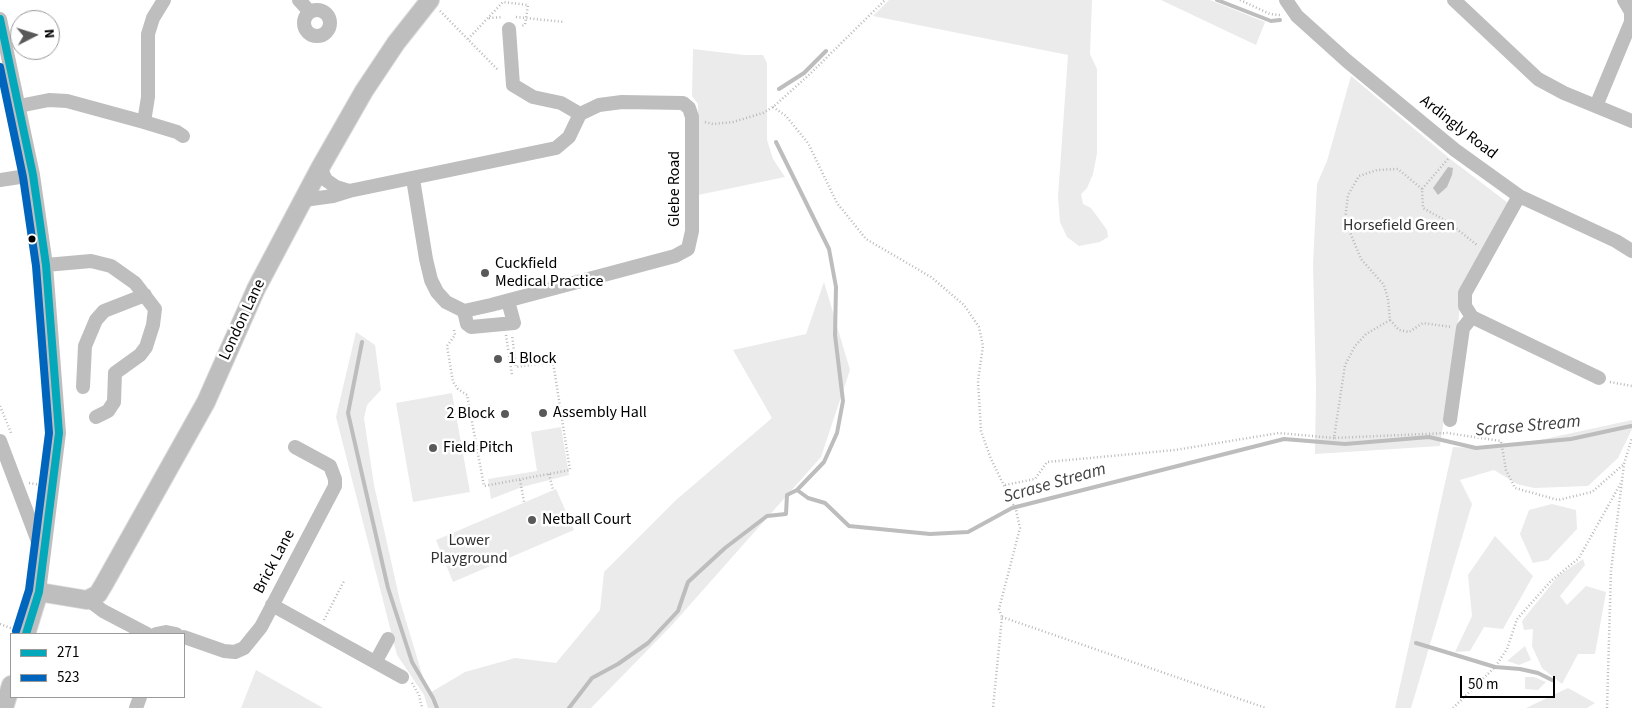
<!DOCTYPE html>
<style>
body{margin:0}
#map{position:relative;width:1632px;height:708px;overflow:hidden;background:#fff;font-family:"Source Sans 3",sans-serif}
canvas{display:block}
.legend{position:absolute;left:10px;top:633px;width:175px;height:65px;box-sizing:border-box;background:#fff;border:1px solid #999;margin:0;padding:6px 9px;list-style:none;font-size:15px;color:#000}
.legend li{display:flex;align-items:center;gap:10px;height:25px}
.legend b{width:25px;border:1px solid #999}
.north{position:absolute;left:10px;top:10px;width:50px;height:50px;box-sizing:border-box;background:#fff;border:1px solid #999;border-radius:50%;rotate:85deg;font-size:14px;font-weight:700;line-height:20px;text-align:center;color:#000}
.north::after{content:'';display:block;margin:auto;width:18px;height:22px;background:#595959;clip-path:polygon(50% 0,100% 100%,50% 72%,0 100%)}
.scale{position:absolute;left:1460px;top:676px;width:95px;height:22px;box-sizing:border-box;border:2px solid #000;border-top:0;padding-left:6px;font-size:15px;line-height:18px;white-space:nowrap;color:#000;-webkit-text-stroke:4px #fff;paint-order:stroke}
</style>
<div id="map">
<canvas width="1632" height="708"></canvas>
<ul class="legend">
<li><b style="height:6px;background:#03a8ba"></b>271</li>
<li><b style="height:6px;background:#0065bd"></b>523</li>
</ul>
<div class="north">N</div>
<div class="scale">50 m</div>
</div>
<script>
const ctx = document.querySelector('canvas').getContext('2d');
ctx.lineJoin = 'round';
function fillPath(path, color) {
  ctx.fillStyle = color;
  ctx.fill(path, 'evenodd');
}
function toPath(rows) {
  const path = new Path2D();
  for (const r of rows) {
    if (r.length === 3) {
      path.moveTo(r[0] + r[2], r[1]);
      path.arc(r[0], r[1], r[2], 0, 2 * Math.PI);
      continue;
    }
    path.moveTo(r[0], r[1]);
    for (let i = 2; i < r.length; i += 2) path.lineTo(r[i], r[i + 1]);
  }
  return path;
}
function stroke(path, color, width, dash) {
  ctx.strokeStyle = color;
  ctx.lineWidth = width;
  ctx.lineCap = dash ? 'butt' : 'round';
  ctx.setLineDash(dash || []);
  ctx.stroke(path);
}
function label(font, color, halo, rows, align = 'center') {
  ctx.font = font + ' "Source Sans 3",sans-serif';
  ctx.lineWidth = 5;
  ctx.setLineDash([]);
  ctx.textBaseline = 'middle';
  ctx.strokeStyle = halo;
  ctx.fillStyle = color;
  for (const [text, x, y, turn = 0] of rows) {
    ctx.save();
    ctx.translate(x, y);
    ctx.rotate((+turn || 0) * Math.PI / 180);
    ctx.textAlign = isNaN(turn) ? turn : align;
    if (halo) ctx.strokeText(text, 0, 0);
    ctx.fillText(text, 0, 0);
    ctx.restore();
  }
}
fillPath(toPath([
 [889,0,1092,0,1090,54,1097,69,1097,153,1093,174,1087,188,1081,194,1083,204,1091,208,1107,230,1108,237,1100,242,1079,246,1067,237,1060,222,1058,197,1068,55,873,16],
 [1161,0,1210,0,1265,22,1256,45],
 [693,49,744,55,763,55,767,63,767,140,773,159,785,177,698,195,698,104,692,96],
 [1351,76,1449,158,1508,203,1461,286,1459,317,1440,446,1315,454,1316,385,1313,265,1317,184,1327,161],
 [824,282,850,370,821,457,672,625,591,708,428,708,424,695,397,655,336,417,356,332,375,345,381,390,367,405,364,418,374,485,400,601,428,694,465,672,515,658,556,663,600,610,604,572,676,500,772,418,733,350,806,334],
 [452,393,470,492,413,502,396,403],
 [1632,420,1632,429,1618,458,1588,486,1534,488,1517,484,1494,470,1460,480,1472,504,1411,708,1395,708,1453,447,1476,448,1540,440],
 [561,427,569,475,522,487,491,499,488,479,537,471,531,432],
 [556,489,574,530,453,582,436,540],
 [1552,504,1576,510,1577,529,1548,560,1533,563,1520,534,1529,510],
 [1495,536,1533,576,1503,629,1484,627,1470,651,1455,652,1472,616,1468,575],
 [1583,559,1585,565,1560,596,1567,605,1586,586,1606,592,1595,654,1578,654,1562,684,1542,668,1532,646,1533,629,1524,630,1522,621,1558,576],
 [1525,646,1531,660,1519,665,1507,661],
 [256,670,323,708,241,708],
 [1525,677,1534,677,1546,682,1538,690,1525,689],
 [1568,688,1595,703,1587,708,1526,708]
]), '#ebebeb');
fillPath(toPath([
 [1448,167,1453,168,1452,175,1447,187,1438,195,1433,188]
]), '#bdbdbd');
stroke(toPath([
 [1217,0,1271,21,1280,20],
 [779,89,804,73,826,51],
 [776,142,829,249,836,287,835,335,843,401,837,433,824,462,797,490],
 [362,342,348,413,388,588,412,662,433,698,437,708],
 [1416,643,1495,667,1520,669,1538,673,1552,680],
 [569,708,592,678,618,664,648,643,678,611,688,582,725,548,767,516,786,514,787,495,797,490,808,498,825,503,849,526,930,534,968,532,1012,508,1284,439,1345,444,1429,437,1476,448,1571,439,1631,426]
]), '#bdbdbd', 4);
const major = toPath([
 [26,634,39,592,87,600,98,594,104,584,206,402,256,289,320,168,364,91,396,43,430,0],
 [4,708,11,685]
]);
stroke(major, '#dbdbdb', 20);
stroke(toPath([
 [1240,0,1270,14,1280,15],
 [440,11,498,70],
 [516,17,564,22],
 [489,18,503,17],
 [468,39,503,2,528,5,525,25,521,26],
 [773,107,786,116,808,143,837,203,866,239,931,277,964,305,979,327,983,346,978,381,981,431,991,459,1016,510,1020,528,999,609,1002,617,993,708],
 [705,122,713,124,733,122,763,113,773,107,810,74,885,0],
 [1448,159,1422,189,1423,208,1448,222,1477,245],
 [1422,189,1398,169,1377,170,1359,176,1348,195,1345,220,1361,259,1384,285,1388,299,1390,320,1399,330,1409,332,1423,323,1451,327],
 [1390,320,1366,334,1355,346,1345,365,1334,438,1447,433,1501,441,1506,470,1515,488,1558,500,1592,492,1624,464],
 [454,330,455,335,447,346,453,382,458,389,467,395,484,486,570,470,553,362,516,367,512,335],
 [506,335,512,375],
 [1610,382,1632,386],
 [0,406,12,435],
 [549,474,553,490],
 [520,480,524,502],
 [29,483,41,485],
 [1005,485,1035,479,1047,462,1175,450,1279,433,1334,438],
 [1002,617,1266,708],
 [324,620,344,581],
 [0,624,13,629],
 [412,683,419,695,422,708],
 [1453,708,1495,667,1507,649,1517,619,1551,581,1579,558,1622,481],
 [1607,708,1611,571,1624,464,1632,438]
]), '#b9b9b9', 2.5, [1, 2.5]);
stroke(toPath([
 [299,0,310,12],
 [1286,0,1297,16,1347,61,1455,150,1519,196,1616,241,1632,251],
 [1454,0,1538,79,1564,93,1632,121],
 [317,23,13],
 [0,19,33,175,46,265,59,433,39,592],
 [509,29,513,85,533,97,561,103,580,114],
 [19,106,49,100,67,101,144,122,177,132,183,136],
 [1596,106,1631,22,1631,12,1624,0],
 [144,122,148,97,148,34,153,18,164,0],
 [320,168,326,180,336,187,349,191],
 [0,180,33,175],
 [304,200,333,196,349,191,556,148,569,137,580,114,599,105,622,102,683,103,689,108,692,117,692,231,688,249,675,256,491,305,464,311,446,302,437,292,431,280,426,259,413,179],
 [46,265,91,261,111,266,135,283,155,309,153,325,146,347,140,355,115,373,114,402,108,411,96,417],
 [464,311,467,324,471,327,514,323,508,301],
 [1472,317,1599,378],
 [83,387,85,346,96,320,104,311,145,295],
 [1450,420,1463,328,1472,317,1465,306,1465,293,1519,196],
 [0,441,42,552],
 [91,598,95,605,103,611,147,634],
 [272,605,402,677],
 [156,634,166,632,176,634],
 [184,637,224,651,235,652,244,648,261,627,335,486,335,479,330,466,295,447],
 [376,661,388,639],
 [136,708,140,697]
]), '#bebebe', 14);
stroke(major, '#bebebe', 18);
stroke(toPath([
 [0,19,33,175,46,265,59,433,39,592,26,634]
]), '#03a8ba', 8);
stroke(toPath([
 [0,67,23,177,36,266,49,433,29,590,16,631]
]), '#0065bd', 8);
for (const [x, y, r, color] of [
 [32,239,4.5,"#000"],
 [485,273,5,"#595959"],
 [498,359,5,"#595959"],
 [543,413,5,"#595959"],
 [505,414,5,"#595959"],
 [433,448,5,"#595959"],
 [532,520,5,"#595959"]
]) {
  const dot = new Path2D();
  dot.arc(x, y, r, 0, 2 * Math.PI);
  ctx.fillStyle = color;
  ctx.fill(dot);
  stroke(dot, '#fff', 2);
}
label('16px', '#000', '#fff', [
 ["Ardingly Road",1458,128,38],
 ["Glebe Road",675,189,-90],
 ["London Lane",243,320,-65],
 ["Brick Lane",275,562,-62]
]);
label('16px', '#313131', '#fff', [
 ["Horsefield Green",1399,226],
 ["Lower",469,541],
 ["Playground",469,559]
]);
label('16px', '#000', '#fff', [
 ["Cuckfield",495,264],
 ["Medical Practice",495,282],
 ["1 Block",508,359],
 ["Assembly Hall",553,413],
 ["2 Block",495,414,"right"],
 ["Field Pitch",443,448],
 ["Netball Court",542,520]
], 'left');
label('italic 18px', '#424242', '#fff', [
 ["Scrase Stream",1528,427,-5],
 ["Scrase Stream",1055,484,-16]
]);
</script>
